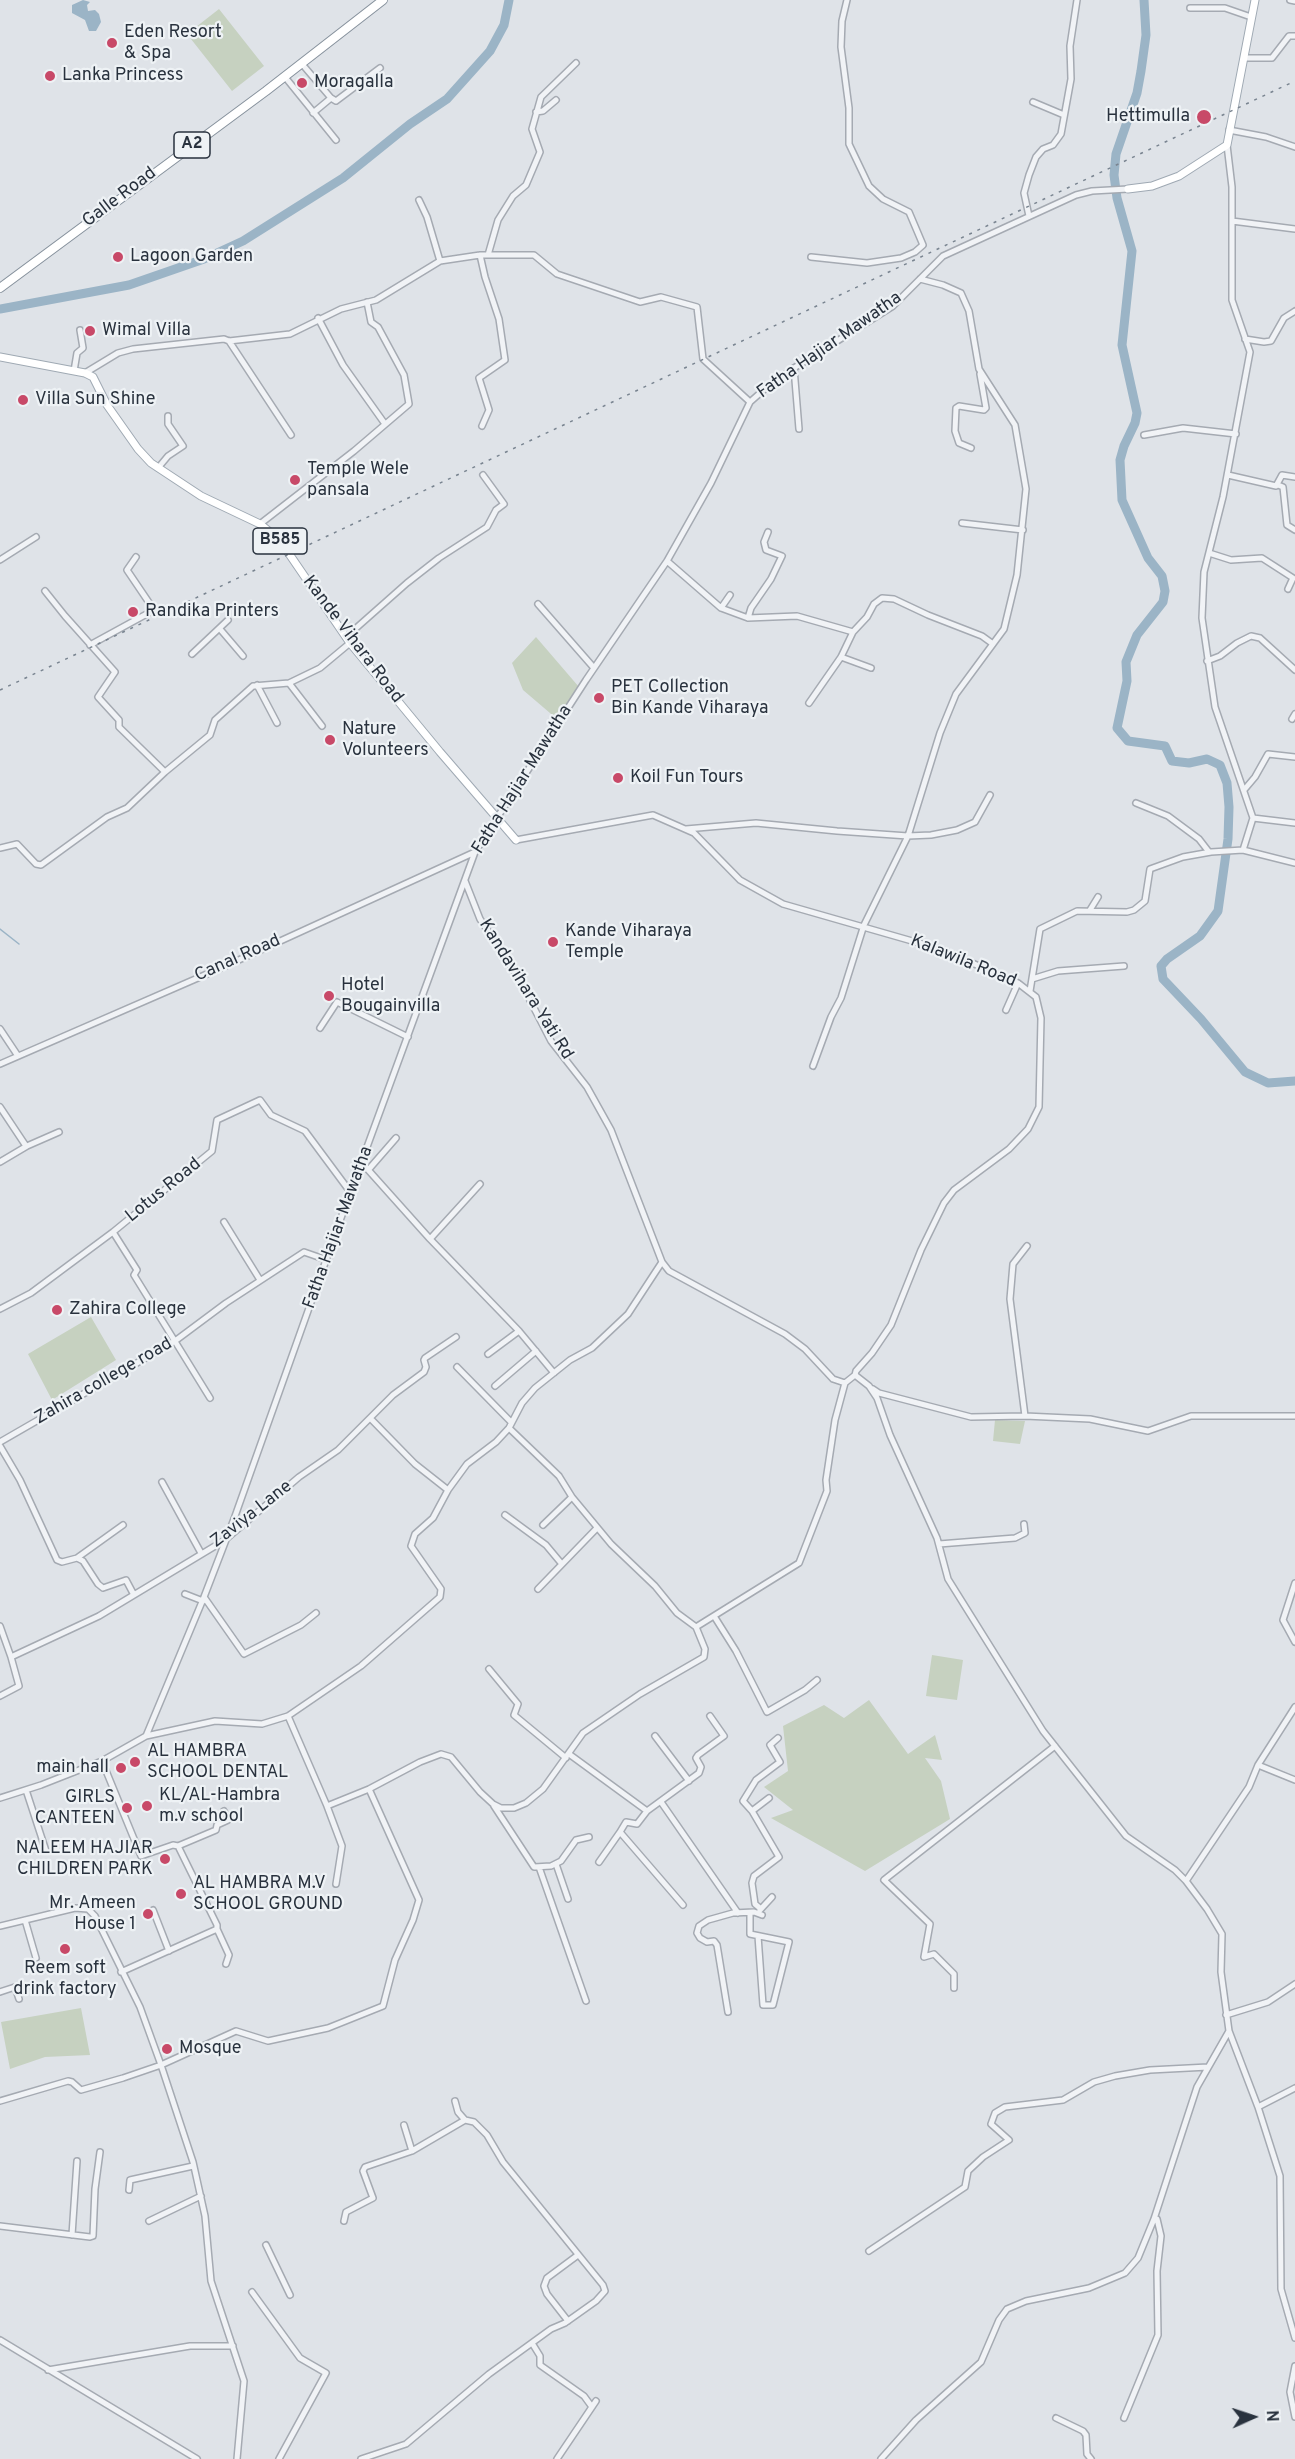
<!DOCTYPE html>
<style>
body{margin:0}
#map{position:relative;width:1295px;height:2459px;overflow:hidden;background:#dfe3e8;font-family:Overpass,sans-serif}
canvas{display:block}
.north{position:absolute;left:1223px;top:2387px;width:60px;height:60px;-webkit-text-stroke:4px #eef2f5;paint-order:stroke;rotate:87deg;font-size:16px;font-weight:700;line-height:24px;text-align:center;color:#29323e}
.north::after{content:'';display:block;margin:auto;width:21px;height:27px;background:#29323e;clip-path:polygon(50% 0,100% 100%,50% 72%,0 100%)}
</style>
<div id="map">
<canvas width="1295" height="2459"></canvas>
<div class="north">N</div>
</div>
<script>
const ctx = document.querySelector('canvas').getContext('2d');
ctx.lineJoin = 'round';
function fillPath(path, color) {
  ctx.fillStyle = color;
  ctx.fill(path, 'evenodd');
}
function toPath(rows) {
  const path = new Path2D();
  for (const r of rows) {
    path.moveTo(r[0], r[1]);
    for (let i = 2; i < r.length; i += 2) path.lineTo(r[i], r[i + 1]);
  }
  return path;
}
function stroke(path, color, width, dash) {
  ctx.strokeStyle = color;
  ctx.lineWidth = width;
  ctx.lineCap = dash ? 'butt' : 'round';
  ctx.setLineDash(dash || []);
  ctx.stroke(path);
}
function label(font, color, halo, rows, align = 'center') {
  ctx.font = font + ' Overpass,sans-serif';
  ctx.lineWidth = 4.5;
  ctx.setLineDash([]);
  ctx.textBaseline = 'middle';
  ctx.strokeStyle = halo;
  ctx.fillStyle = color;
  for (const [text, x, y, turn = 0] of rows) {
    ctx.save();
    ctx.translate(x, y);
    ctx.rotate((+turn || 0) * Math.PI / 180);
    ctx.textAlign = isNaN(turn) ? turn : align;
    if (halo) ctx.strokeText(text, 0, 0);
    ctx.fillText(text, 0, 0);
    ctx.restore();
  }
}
fillPath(toPath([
 [219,9,264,66,232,91,187,34],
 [536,637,579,687,557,719,523,690,512,663],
 [91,1317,116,1360,52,1400,28,1354],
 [995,1420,1025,1421,1020,1444,993,1441],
 [932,1655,963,1660,957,1700,926,1696],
 [869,1700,908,1754,935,1735,942,1760,925,1758,941,1781,950,1819,865,1871,771,1818,793,1810,764,1787,788,1771,783,1726,824,1705,844,1718],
 [81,2008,90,2055,45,2057,10,2069,1,2022]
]), '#c6d1c0');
fillPath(toPath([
 [83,0,90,2,87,5,88,11,95,10,99,14,101,22,96,31,89,31,85,20,72,13,72,5]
]), '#9bb4c6');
stroke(toPath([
 [0,929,19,944]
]), '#9bb4c6', 1.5);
stroke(toPath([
 [1144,0,1146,35,1141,71,1137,93,1116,154,1114,175,1117,198,1132,251,1122,345,1137,413,1135,423,1124,446,1120,460,1122,500,1148,558,1162,576,1165,591,1163,602,1137,635,1126,662,1127,681,1117,728,1128,741,1165,746,1172,761,1189,763,1207,759,1220,765,1227,783,1229,807,1228,839,1218,911,1200,936,1167,959,1161,966,1163,979,1201,1019,1245,1072,1268,1083,1295,1081],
 [0,309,129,285,204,259,243,241,343,178,410,124,447,99,490,51,504,25,509,0]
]), '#9bb4c6', 9);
const minor = toPath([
 [1290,0,1295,1],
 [1190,8,1225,8,1251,17],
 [1244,58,1272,58,1289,36,1295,36],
 [302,64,331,98,313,113],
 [285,77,336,140],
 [331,98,336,101,380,68],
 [1033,102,1064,115],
 [536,112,543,111,556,100],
 [1229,130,1266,137,1295,147],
 [419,200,427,217,440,261],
 [1029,216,1024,193,1029,175,1036,157,1043,149,1053,145,1061,134,1071,79,1070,46,1077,0],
 [1232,221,1295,229],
 [480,255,485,277,499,319,505,360,479,378,489,410,482,426],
 [488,255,498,220,513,196,526,185,540,152,532,129,541,97,576,63],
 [811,257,867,263,901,258,915,252,923,245,909,212,883,199,869,186,849,144,849,108,841,47,842,21,847,0],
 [318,318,343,365,385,424],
 [1245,339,1264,342,1271,341,1284,318,1295,311],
 [229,341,291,435],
 [794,368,799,429],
 [74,371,77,353,83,348,80,330],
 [85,373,118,353,133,349,224,339,229,341,290,334,341,309,376,300,440,261,480,255,534,255,557,274,640,302,661,297,697,307,703,359,750,402],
 [1144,435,1183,428,1236,434],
 [971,448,959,443,955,431,956,408,959,406,984,410,986,408,980,374],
 [158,468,168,456,183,446,168,424,168,416],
 [1228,475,1276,486,1282,475,1295,477],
 [1278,485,1283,487,1287,525,1295,530],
 [962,523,1023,530],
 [260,524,354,451,409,404,404,375,378,327,371,322,367,302],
 [1209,553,1231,560,1262,558,1293,578,1288,589],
 [0,560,36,537],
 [667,561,721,608,748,618,797,616,853,632,867,617,874,604,882,598,894,599,928,615,982,636,993,644],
 [45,591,65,616,115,672,98,697,119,720,119,727,165,772],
 [538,604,594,668],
 [721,608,730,595],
 [748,618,751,608,771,579,782,556,766,550,764,542,768,532],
 [220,629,243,656],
 [346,637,407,583,439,558,487,527,496,510,504,504,483,475],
 [90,645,154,610,127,570,136,557],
 [192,654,228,620],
 [841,657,871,668],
 [1207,661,1220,656,1237,643,1251,636,1260,638,1295,670],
 [257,685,277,723],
 [809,703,841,657,853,632],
 [1292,719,1295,714],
 [322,726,289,683,320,668,350,643],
 [1244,790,1255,777,1268,754,1295,757],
 [1136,803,1168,816,1199,839,1209,852],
 [1253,818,1295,823],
 [686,829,756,823,837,831,908,836,931,835,957,830,975,822,990,795],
 [516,840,653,815,694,833,740,880,783,904,940,949,1018,983,1036,997,1041,1018,1039,1107,1028,1129,1009,1149,954,1190,944,1203,921,1250,891,1325,872,1353,856,1371,855,1375],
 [0,848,17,844,36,864,41,865,107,817,127,808,165,772,210,735,215,720,253,686,289,683],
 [1243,850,1295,863],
 [465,881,480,919,517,975,551,1041,587,1087,611,1130,662,1262,669,1271,785,1334,805,1349,833,1379,845,1383,855,1375,869,1386,877,1398,890,1435,937,1538,948,1579,1043,1731,1126,1836,1175,1870,1186,1881,1207,1909,1222,1934,1221,1972,1229,2031,1258,2107,1280,2176,1281,2289,1295,2338],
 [1090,910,1098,897],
 [1032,979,1058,971,1124,966],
 [1030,991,1040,929,1077,911,1127,912,1134,910,1145,901,1150,869,1183,857,1211,852,1243,850,1253,818,1215,707,1202,618,1204,572,1223,497,1250,352,1232,300,1232,187,1227,145],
 [1006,1010,1018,983],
 [320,1028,337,1002,408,1037],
 [0,1029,18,1056],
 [0,1064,230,964,475,852],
 [813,1066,831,1017,841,998,864,925,908,836,940,733,956,694,1004,629,1017,575,1026,489,1015,425,979,369,969,311,961,293,943,285,920,279],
 [0,1107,26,1146],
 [0,1162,27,1146,59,1132],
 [362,1163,430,1239,519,1331,554,1373],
 [369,1169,396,1138],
 [224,1222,260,1280],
 [113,1232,137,1270,134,1275,210,1398],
 [430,1239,480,1184],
 [0,1309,31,1293,113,1232,212,1151,217,1120,260,1100,271,1115,305,1131,351,1193],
 [488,1354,519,1331],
 [457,1367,511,1422],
 [495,1386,536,1351],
 [873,1389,879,1393,971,1417,1025,1416,1090,1419,1148,1431,1191,1416,1295,1416],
 [1025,1416,1010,1299,1013,1264,1027,1246],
 [370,1418,415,1464,448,1490],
 [509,1428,559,1476,572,1497,611,1544,655,1586,677,1613,696,1627],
 [0,1442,175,1341,226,1303,304,1252,327,1260],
 [0,1446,20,1480,57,1560,62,1562,77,1558,83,1561,98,1584,103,1588,126,1580,134,1595],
 [162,1482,201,1553],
 [505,1515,546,1545,561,1563],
 [543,1525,572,1497],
 [939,1544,1015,1538,1025,1533,1024,1524],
 [77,1558,123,1525],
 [1295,1583,1283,1620,1295,1642],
 [538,1589,597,1528],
 [185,1594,203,1601],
 [204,1597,244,1654,301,1625,316,1613],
 [714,1616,736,1651,767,1712,805,1690,817,1680],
 [0,1626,11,1657,99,1616,225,1540,299,1477,338,1450,393,1395,424,1372,426,1367,424,1360,425,1358,456,1337],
 [489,1669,518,1704,514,1715,566,1758],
 [0,1696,19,1686,11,1657],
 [288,1716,327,1806,369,1789,420,1762,441,1754,451,1757,480,1792,493,1804,501,1808,514,1808,526,1803,543,1789,583,1733,640,1694,704,1657,705,1649,696,1627,799,1563,827,1491,826,1480,835,1420,845,1383],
 [146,1736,215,1721,262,1724,288,1716,361,1666,440,1597,441,1589,411,1546,415,1534,433,1518,448,1490,467,1464,496,1442,509,1428,522,1403,535,1388,570,1360,592,1348,628,1314,662,1262],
 [655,1736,689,1781],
 [569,1754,647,1811,699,1773,701,1767,696,1758,698,1755,724,1736,710,1716],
 [102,1761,141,1856,173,1845,178,1846,217,1925,217,1929,121,1972],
 [1258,1765,1295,1780],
 [26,1790,46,1851],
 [0,1798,41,1785,102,1761,146,1736,204,1597,234,1519,341,1218,475,852,586,680,667,561,711,483,750,402,767,387,794,368,893,306,943,256,1076,195,1092,191,1128,189],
 [661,1802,738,1913],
 [327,1806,342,1846,336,1884],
 [494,1806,534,1867,551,1866,561,1861,576,1840,589,1837],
 [647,1811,637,1824,626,1822,620,1832,683,1905],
 [752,1811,743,1801,756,1780,780,1762,770,1745,778,1738],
 [178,1846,216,1830,217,1825,228,1820,224,1811],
 [599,1862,620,1832],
 [556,1864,568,1899],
 [539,1867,586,2001],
 [1186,1881,1249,1787,1258,1765,1295,1707],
 [761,1909,755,1904,752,1883,754,1876,779,1857,752,1811,769,1798],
 [153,1910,169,1951],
 [760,1910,772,1897],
 [750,1913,750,1934,789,1942,773,2005,763,2005,758,1936],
 [25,1920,36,1958],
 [0,1926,75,1908,88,1909,95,1916,140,2007,161,2065,193,2162,205,2216,211,2281,244,2381,237,2459],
 [217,1929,229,1955,226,1964],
 [954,1988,954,1974,934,1954,924,1957,930,1924,884,1880,1055,1746],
 [0,1992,15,1987,19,1999],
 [728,2012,717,1945,714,1941,707,1942,700,1938,697,1933,699,1926,708,1920,733,1913,754,1912,762,1915],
 [1226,2015,1268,2002,1295,1984],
 [0,2101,68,2081,72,2082,81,2090,123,2078,161,2065,236,2031,268,2041,328,2028,383,2006,395,1960,413,1920,419,1900,369,1789],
 [1258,2107,1295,2088],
 [404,2125,412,2151],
 [129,2190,130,2180,193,2166],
 [149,2221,201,2196],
 [344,2221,346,2212,373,2198,363,2171,365,2167,412,2151,465,2120,458,2112,455,2101],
 [0,2226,90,2237,93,2236,95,2189,100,2152],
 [72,2235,77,2161],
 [266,2245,290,2295],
 [869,2251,965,2187,968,2171,983,2157,1009,2140,991,2124,995,2113,1005,2107,1063,2100,1094,2082,1115,2076,1150,2070,1208,2067],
 [252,2292,300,2358,326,2373,279,2459],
 [568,2321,547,2294,544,2286,547,2278,578,2255],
 [0,2340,197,2459],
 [532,2343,540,2356,540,2365,584,2396,592,2407],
 [1295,2366,1290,2392,1295,2417],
 [48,2370,190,2346,233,2346],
 [1056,2418,1083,2431,1086,2435,1087,2454,1091,2459],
 [1124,2418,1158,2335,1157,2271,1161,2236,1157,2219,1154,2219],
 [361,2459,406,2444,489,2374,551,2329,565,2323,596,2301,605,2291,603,2285,503,2162,487,2135,474,2122,465,2120],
 [557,2459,596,2401],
 [881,2459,916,2420,981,2362,999,2320,1007,2309,1026,2301,1089,2288,1125,2273,1138,2258,1154,2219,1197,2087,1229,2031]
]);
const major = toPath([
 [1128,189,1152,186,1179,176,1227,145,1255,0],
 [0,357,85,373,93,377,107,405,138,449,151,463,201,496,260,524,271,533,281,542,350,643,440,752,516,840]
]);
const highway = toPath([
 [0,288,266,91,383,0]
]);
stroke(minor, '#a5aab2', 8);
stroke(major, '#9fa9b3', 9);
stroke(highway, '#87929d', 10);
stroke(minor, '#f1f3f6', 5);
stroke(major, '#fff', 7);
stroke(highway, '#fff', 8);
stroke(toPath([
 [0,690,1295,81]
]), '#798490', 1.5, [3, 6]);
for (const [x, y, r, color] of [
 [112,43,6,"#c84968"],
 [50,76,6,"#c84968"],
 [302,83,6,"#c84968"],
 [1204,117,8,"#c84968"],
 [118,257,6,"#c84968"],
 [90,331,6,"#c84968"],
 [23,400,6,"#c84968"],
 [295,480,6,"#c84968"],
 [133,612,6,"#c84968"],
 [599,698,6,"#c84968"],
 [330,740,6,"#c84968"],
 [618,778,6,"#c84968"],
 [553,942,6,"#c84968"],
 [329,996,6,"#c84968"],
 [57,1310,6,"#c84968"],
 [135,1762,6,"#c84968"],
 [121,1768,6,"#c84968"],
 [147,1806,6,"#c84968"],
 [127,1808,6,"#c84968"],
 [165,1859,6,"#c84968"],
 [181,1894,6,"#c84968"],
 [148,1914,6,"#c84968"],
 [65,1949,6,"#c84968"],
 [167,2049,6,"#c84968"]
]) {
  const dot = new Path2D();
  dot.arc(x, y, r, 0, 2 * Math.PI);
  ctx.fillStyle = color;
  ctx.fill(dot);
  stroke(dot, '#eef2f5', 2);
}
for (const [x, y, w] of [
 [192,145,36],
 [280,541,54]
]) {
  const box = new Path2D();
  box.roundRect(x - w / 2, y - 13, w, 26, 4.5);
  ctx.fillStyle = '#eef2f5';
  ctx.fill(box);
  stroke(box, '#29323e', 1.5);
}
label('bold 16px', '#29323e', null, [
 ["A2",192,145],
 ["B585",280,541]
]);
label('18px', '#29323e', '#eef2f5', [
 ["Eden Resort",124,33],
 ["& Spa",124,54],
 ["Lanka Princess",62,76],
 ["Moragalla",314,83],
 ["Hettimulla",1190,117,"right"],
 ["Lagoon Garden",130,257],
 ["Wimal Villa",102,331],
 ["Villa Sun Shine",35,400],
 ["Temple Wele",307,470],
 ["pansala",307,491],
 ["Randika Printers",145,612],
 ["PET Collection",611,688],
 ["Bin Kande Viharaya",611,709],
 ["Nature",342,730],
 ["Volunteers",342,751],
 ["Koil Fun Tours",630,778],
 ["Kande Viharaya",565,932],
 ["Temple",565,953],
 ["Hotel",341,986],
 ["Bougainvilla",341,1007],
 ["Zahira College",69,1310],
 ["AL HAMBRA",147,1752],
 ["SCHOOL DENTAL",147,1773],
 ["main hall",109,1768,"right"],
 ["KL/AL-Hambra",159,1796],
 ["m.v school",159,1817],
 ["GIRLS",115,1798,"right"],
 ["CANTEEN",115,1819,"right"],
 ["NALEEM HAJIAR",153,1849,"right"],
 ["CHILDREN PARK",153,1870,"right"],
 ["AL HAMBRA M.V",193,1884],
 ["SCHOOL GROUND",193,1905],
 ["Mr. Ameen",136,1904,"right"],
 ["House 1",136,1925,"right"],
 ["Reem soft",65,1969,"center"],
 ["drink factory",65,1990,"center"],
 ["Mosque",179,2049]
], 'left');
label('18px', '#29323e', '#eef2f5', [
 ["Galle Road",120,198,-37],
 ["Fatha Hajiar Mawatha",830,346,-35],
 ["Kande Vihara Road",352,640,53],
 ["Fatha Hajiar Mawatha",523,780,-58],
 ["Canal Road",238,959,-24],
 ["Kalawila Road",963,962,22],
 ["Kandavihara Yati Rd",525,990,58],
 ["Lotus Road",164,1191,-39],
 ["Fatha Hajiar Mawatha",339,1228,-70],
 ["Zahira college road",104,1382,-30],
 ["Zaviya Lane",252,1515,-38]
]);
</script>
